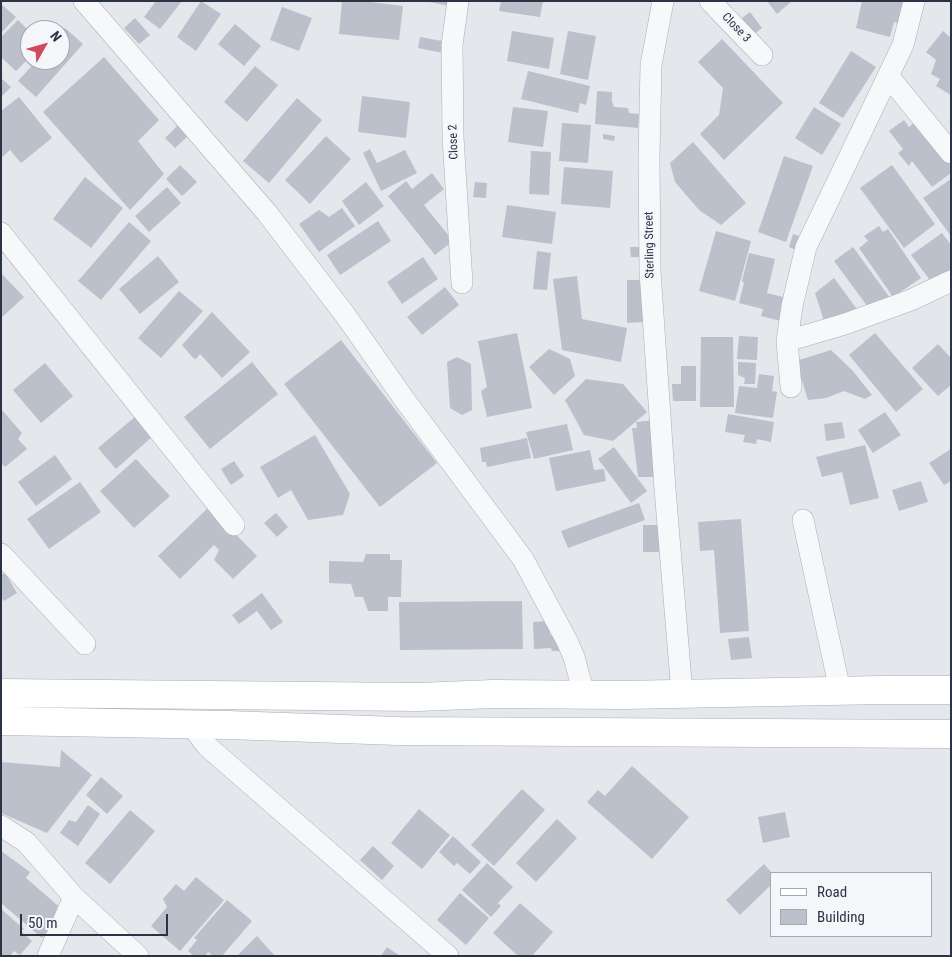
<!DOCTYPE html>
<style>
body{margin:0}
#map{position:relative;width:952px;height:957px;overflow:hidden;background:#e4e7ec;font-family:"Roboto Condensed",sans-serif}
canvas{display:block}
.frame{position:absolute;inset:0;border:2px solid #2b3445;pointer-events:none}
.legend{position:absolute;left:770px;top:872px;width:162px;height:65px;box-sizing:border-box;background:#f4f6f9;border:1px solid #a4a8b1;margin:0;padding:6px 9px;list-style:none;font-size:15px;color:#2b3445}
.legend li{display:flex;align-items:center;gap:10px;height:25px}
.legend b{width:25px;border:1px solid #a4a8b1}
.north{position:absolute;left:20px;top:20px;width:50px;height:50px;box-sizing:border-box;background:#f4f6f9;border:1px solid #a4a8b1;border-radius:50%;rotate:52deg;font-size:14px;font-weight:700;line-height:20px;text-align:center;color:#2b3445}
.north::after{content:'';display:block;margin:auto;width:18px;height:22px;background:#d1495b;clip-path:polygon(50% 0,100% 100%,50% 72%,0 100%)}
.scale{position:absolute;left:20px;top:914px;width:148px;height:22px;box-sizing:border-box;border:2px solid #2b3445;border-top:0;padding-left:6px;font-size:15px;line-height:18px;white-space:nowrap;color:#2b3445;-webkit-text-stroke:4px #f4f6f9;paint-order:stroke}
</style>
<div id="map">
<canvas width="952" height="957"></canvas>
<div class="frame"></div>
<ul class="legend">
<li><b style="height:6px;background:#fff"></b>Road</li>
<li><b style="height:14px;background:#bbc0ca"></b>Building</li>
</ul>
<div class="north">N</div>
<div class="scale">50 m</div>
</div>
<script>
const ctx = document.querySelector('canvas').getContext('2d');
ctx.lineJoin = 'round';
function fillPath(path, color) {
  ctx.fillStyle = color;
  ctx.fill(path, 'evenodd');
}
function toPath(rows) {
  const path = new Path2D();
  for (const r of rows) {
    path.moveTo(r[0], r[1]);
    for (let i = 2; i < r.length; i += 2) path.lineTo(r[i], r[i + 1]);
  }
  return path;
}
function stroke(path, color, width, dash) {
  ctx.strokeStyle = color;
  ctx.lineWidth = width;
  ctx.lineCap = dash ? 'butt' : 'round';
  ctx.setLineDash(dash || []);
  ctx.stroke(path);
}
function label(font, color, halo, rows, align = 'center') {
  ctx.font = font + ' "Roboto Condensed",sans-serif';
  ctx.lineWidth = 4;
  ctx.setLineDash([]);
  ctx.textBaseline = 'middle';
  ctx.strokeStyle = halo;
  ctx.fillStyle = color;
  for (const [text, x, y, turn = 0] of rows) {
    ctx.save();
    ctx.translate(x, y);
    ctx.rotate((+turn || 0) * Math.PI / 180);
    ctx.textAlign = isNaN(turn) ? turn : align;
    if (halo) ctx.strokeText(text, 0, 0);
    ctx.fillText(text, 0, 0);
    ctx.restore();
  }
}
fillPath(toPath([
 [156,1,182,1,160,29,144,17],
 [201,1,221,14,196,51,177,37],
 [342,1,362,1,403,6,399,40,339,34],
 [424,1,450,1,450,6],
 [501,1,543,1,540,17,499,11],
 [767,1,792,1,777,14],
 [862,1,906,1,900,24,894,22,890,37,856,28],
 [1,4,16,17,1,33],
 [282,7,312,18,299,51,270,40],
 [750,12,762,28,754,34,742,18],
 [135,18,150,35,139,44,124,28],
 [18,20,30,32,30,57,16,71,1,57,1,37],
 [235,24,261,46,244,66,218,44],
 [65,28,83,44,36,97,18,81,37,60,60,60,60,34],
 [512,31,554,38,549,69,507,61],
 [568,31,596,36,588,80,560,74],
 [943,31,951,38,951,95,936,86,940,79,931,74,936,60,926,52],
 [420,37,442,41,443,53,418,48],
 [722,39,783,103,724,160,700,134,719,115,723,88,698,62],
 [851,51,876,67,843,118,819,103],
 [104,57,159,120,138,141,164,174,130,210,43,112],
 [255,66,278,85,247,122,224,102],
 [528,71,590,86,586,105,580,103,578,113,521,99],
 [1,78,11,87,1,97],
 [597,91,612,92,612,101,614,107,628,108,629,113,639,114,638,128,595,124],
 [362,96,410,102,406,138,358,132],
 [19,97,52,138,21,163,10,150,1,158,1,111],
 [297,98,322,120,269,183,243,161],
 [513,107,548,111,543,147,508,142],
 [814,107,841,124,822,155,795,138],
 [904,120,909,127,917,120,951,162,951,173,932,187,912,161,909,166,898,153,903,149,889,131],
 [562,123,591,125,588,163,559,161],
 [178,125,189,135,175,148,165,138],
 [603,134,615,136,614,141,603,139],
 [326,136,351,159,310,204,285,180],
 [693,142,746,203,721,225,699,210,675,182,670,163],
 [370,149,377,163,405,150,417,173,381,191,363,153],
 [531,151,551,152,549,195,529,194],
 [784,156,813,166,786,242,758,232],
 [180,165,197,182,182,196,166,179],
 [892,165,935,224,904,248,860,188],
 [564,167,613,171,610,208,561,204],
 [432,173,444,189,424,205,453,241,435,255,388,196,406,181,412,189],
 [85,177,123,208,91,248,53,219],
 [951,179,951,236,923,198],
 [366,182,384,206,359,225,342,201],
 [475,182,487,183,486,198,473,197],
 [167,187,181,203,149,232,135,216],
 [507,205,556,212,552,244,502,237],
 [342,208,355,226,319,252,299,224,319,210,329,217],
 [378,221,391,241,340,275,327,255],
 [129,222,151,241,101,300,78,281],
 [879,226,883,232,888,229,921,278,893,297,859,248,868,241,864,236],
 [716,231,751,241,735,301,699,291],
 [942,233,951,245,951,271,933,284,911,255],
 [793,234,803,237,799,251,789,247],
 [630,247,639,247,639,257,631,257],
 [853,247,890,298,871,311,834,261],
 [537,251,551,253,547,290,533,289],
 [749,253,775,259,767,293,791,299,785,322,761,316,763,309,739,303,744,283,742,281],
 [158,256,179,282,140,314,119,289],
 [423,257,438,279,402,304,387,282],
 [1,273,24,297,1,318],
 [577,276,582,319,627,328,621,362,562,350,553,279],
 [834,278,859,312,825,324,815,293],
 [627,280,644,280,645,322,627,323],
 [445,287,459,305,422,335,407,317],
 [179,291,203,311,161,358,138,338],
 [212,312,250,352,222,378,200,354,196,359,193,358,182,345],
 [517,333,532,408,487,417,481,391,487,387,478,341],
 [875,333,923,389,896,412,849,355],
 [739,336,758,337,757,360,737,359],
 [701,337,733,337,734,407,700,407],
 [341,340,437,463,380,507,284,384],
 [938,344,951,358,951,385,938,396,912,368],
 [549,349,570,359,575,376,554,395,529,367],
 [831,350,853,371,872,395,865,399,844,391,826,398,808,400,796,361],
 [457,357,471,364,472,410,462,415,450,408,447,362],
 [252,362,278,394,210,449,184,417],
 [738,362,756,363,755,384,744,384,745,378,738,375],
 [45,363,73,396,41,423,13,390],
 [681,366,696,366,696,401,673,401,672,384,681,384],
 [759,374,774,376,772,391,777,392,773,418,735,413,739,386,757,388],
 [586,379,623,384,647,412,613,441,584,435,565,400],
 [1,409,22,433,18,439,27,449,5,467,1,463],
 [885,412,901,435,873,453,858,430],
 [728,414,774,422,771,442,757,439,756,444,743,442,745,435,725,432],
 [136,416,153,436,116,469,98,448],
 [654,420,657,477,638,477,632,428,637,428,636,422],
 [842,422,845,438,826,441,824,424],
 [567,424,573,450,534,459,526,432],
 [315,435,350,494,343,515,308,520,291,490,278,498,260,467],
 [527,438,531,458,487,467,486,462,482,462,480,448],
 [865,445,879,498,850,505,842,472,822,477,816,457],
 [614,447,647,491,631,503,598,459],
 [951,449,951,481,944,485,929,463],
 [590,450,594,470,604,469,606,481,556,491,549,458],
 [55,455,72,479,36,506,18,482],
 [136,459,170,496,134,528,100,491],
 [234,461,244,476,231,485,221,469],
 [921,481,928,502,899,511,892,490],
 [80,482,101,512,49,549,27,519],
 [639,503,645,520,568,548,561,531],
 [209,507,257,556,233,579,214,560,219,550,214,545,180,579,158,556],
 [276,513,288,527,277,537,264,523],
 [741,519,749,631,720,633,714,550,700,551,698,522],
 [643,525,659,525,659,552,643,552],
 [366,554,390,554,390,560,402,560,401,597,388,597,388,611,368,611,363,597,355,597,351,584,329,583,329,561,363,562],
 [5,573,17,593,4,601,1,597,1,575],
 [262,593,283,622,271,630,257,611,239,624,232,615],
 [522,601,523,649,400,650,399,602],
 [549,621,550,635,558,635,559,651,552,651,551,648,534,649,533,622],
 [749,637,752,658,731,660,728,639],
 [61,750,92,775,47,833,1,813,1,762,60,767],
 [632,766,689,817,652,859,587,802,598,790,605,796],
 [101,777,123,796,107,814,86,795],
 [522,789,545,810,494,866,471,845],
 [88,805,100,814,78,846,60,833,69,820,76,822],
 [419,809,450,835,422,869,391,843],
 [130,810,155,831,110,884,85,863],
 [785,812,790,837,763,843,758,817],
 [557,819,577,838,536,882,516,863],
 [453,836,481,862,470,874,457,863,454,866,439,852],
 [373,846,394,866,382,880,360,860],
 [1,851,30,872,26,878,63,910,42,938,1,903],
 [487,863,513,887,498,903,501,906,491,917,462,890],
 [764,864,772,873,771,873,771,885,740,915,726,900],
 [196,877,224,900,180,951,151,926,167,907,163,899,176,884,184,891],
 [460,893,489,918,466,945,437,920],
 [227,900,252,921,222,956,213,956,208,952,205,956,194,956,188,951,197,940,194,938],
 [520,903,553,932,532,956,518,956,493,933],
 [1,909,24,929,21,931,32,941,20,955,14,951,10,956,1,955],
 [257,936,275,956,237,956],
 [387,947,400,956,381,956]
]), '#bbc0ca');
const minor = toPath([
 [84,1,267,213,346,316,404,399,523,559,567,641,574,657,584,694],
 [458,1,452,45,453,137,462,283],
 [663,1,651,65,649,157,650,271,665,489,682,693],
 [710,1,762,55],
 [889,77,951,153],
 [1,233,234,525],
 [787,341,845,324,911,300,951,281],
 [791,387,787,341,792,306,806,247,903,45,914,1],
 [803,520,840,690],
 [1,554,85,644],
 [191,725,207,746,448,956],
 [1,826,26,842,74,897,138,956],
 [48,956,74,897]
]);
const secondary = toPath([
 [1,693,418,697,493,694,622,695,882,690,951,690],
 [1,721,228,725,398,731,951,734]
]);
stroke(minor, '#a9aeb7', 22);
stroke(secondary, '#a9aeb7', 29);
stroke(minor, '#f7f8fa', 21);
stroke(secondary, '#fff', 28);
label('12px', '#2b3445', '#f4f6f9', [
 ["Close 3",736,28,46],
 ["Close 2",454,142,-92],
 ["Sterling Street",650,245,-91]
]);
</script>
